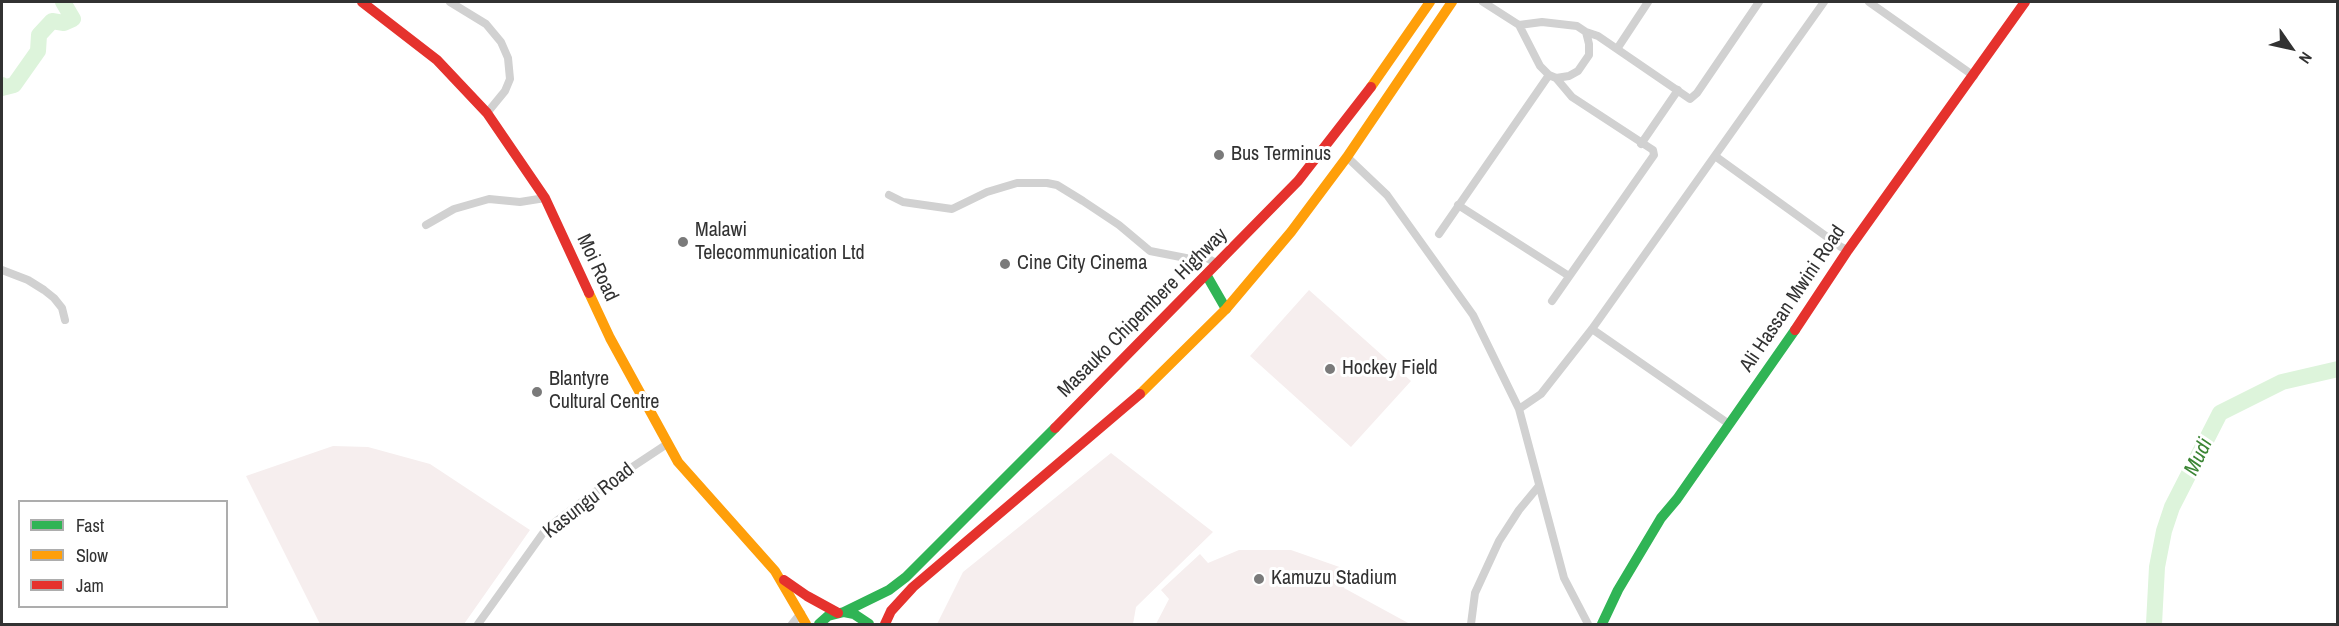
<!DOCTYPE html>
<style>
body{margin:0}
#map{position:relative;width:2339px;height:626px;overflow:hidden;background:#fff;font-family:"Archivo Narrow",sans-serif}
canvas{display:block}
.frame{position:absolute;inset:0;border:3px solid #323232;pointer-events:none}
.legend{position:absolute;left:18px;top:500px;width:210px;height:108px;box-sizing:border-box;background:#fff;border:2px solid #adadad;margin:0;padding:8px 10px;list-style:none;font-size:18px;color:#323232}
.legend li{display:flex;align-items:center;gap:12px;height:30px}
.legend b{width:30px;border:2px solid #adadad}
.north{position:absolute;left:2261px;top:18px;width:60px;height:60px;-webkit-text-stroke:4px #fff;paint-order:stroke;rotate:124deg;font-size:16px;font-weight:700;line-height:24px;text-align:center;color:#323232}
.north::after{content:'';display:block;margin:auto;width:21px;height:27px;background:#323232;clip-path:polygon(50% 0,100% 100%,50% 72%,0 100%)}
</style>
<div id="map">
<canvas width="2339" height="626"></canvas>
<div class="frame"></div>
<ul class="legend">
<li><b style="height:8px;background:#30b455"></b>Fast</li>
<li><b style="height:8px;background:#ff9f0a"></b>Slow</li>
<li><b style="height:8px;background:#e5322d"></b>Jam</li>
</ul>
<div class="north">N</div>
</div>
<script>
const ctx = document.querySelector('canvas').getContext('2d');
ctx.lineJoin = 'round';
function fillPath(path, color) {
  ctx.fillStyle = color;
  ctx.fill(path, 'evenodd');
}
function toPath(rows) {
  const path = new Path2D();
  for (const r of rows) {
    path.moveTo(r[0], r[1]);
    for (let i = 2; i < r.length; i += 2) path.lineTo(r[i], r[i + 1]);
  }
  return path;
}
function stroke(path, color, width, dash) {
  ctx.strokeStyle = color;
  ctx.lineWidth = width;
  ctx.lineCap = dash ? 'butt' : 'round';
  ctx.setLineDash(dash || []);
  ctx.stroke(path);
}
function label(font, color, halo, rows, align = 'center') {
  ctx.font = font + ' "Archivo Narrow",sans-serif';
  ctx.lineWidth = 6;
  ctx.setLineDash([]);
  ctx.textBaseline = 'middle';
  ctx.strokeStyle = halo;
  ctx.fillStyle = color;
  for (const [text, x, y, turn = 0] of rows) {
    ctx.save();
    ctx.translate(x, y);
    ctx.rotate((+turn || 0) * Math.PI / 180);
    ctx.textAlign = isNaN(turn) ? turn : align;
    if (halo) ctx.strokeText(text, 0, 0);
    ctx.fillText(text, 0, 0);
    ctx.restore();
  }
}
fillPath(toPath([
 [1309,290,1411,381,1351,447,1250,356],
 [333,446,368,447,430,464,530,530,464,624,320,624,246,476],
 [1111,453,1213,532,1136,607,1133,624,937,624,963,572],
 [1239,550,1291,550,1348,570,1344,588,1410,624,1156,624,1169,599,1161,590,1200,554,1208,563]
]), '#f6eeee');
stroke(toPath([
 [2,85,2,88,14,85,38,51,39,35,52,21,64,23,73,19,63,2],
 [2154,624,2157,567,2164,531,2172,507,2220,413,2282,382,2338,369]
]), '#ddf4db', 16);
stroke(toPath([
 [450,2,486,24,501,42,508,58,510,79,505,91,487,113],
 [1483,2,1519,25,1540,66,1549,75,1556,78,1569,76,1578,71,1589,55,1589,44,1586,32,1577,26,1542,22,1519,25],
 [1869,2,1974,76],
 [1586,32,1598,36,1690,99,1697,93,1759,2],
 [1617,49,1648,2],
 [1641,144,1678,90],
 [1715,156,1841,247,1848,250],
 [1347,157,1387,195,1473,315,1519,409,1564,578,1588,624],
 [889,195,903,202,952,209,987,192,1017,183,1047,183,1057,185,1083,201,1119,225,1150,251,1191,259,1205,257,1218,264],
 [1458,205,1569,276],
 [426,225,454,209,489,199,520,202,545,198],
 [1439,234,1549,75],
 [2,270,28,280,44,290,54,298,62,308,65,320],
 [1552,301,1654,155,1653,150,1572,97,1556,78],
 [1592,329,1729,424],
 [1519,409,1541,394,1592,329,1824,2],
 [478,624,546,529,599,489,667,444],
 [792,624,801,613],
 [1471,624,1475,593,1499,541,1519,510,1538,487]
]), '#d1d1d1', 8);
stroke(toPath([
 [1207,276,1226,309],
 [844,612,889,590,906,577,1055,428],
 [819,624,828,616,844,612,854,614,869,624],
 [1602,624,1618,590,1661,518,1677,499,1795,330]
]), '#30b455', 10);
stroke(toPath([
 [1371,87,1430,2],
 [589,293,610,338,678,462,775,571,806,624],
 [1140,394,1226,309,1291,232,1347,157,1452,2]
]), '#ff9f0a', 10);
stroke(toPath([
 [362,2,437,60,487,113,545,198,589,293],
 [1795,330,1848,250,2025,2],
 [1055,428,1298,181,1371,87],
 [784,580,807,596,838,613],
 [885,624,891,611,913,587,1140,394]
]), '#e5322d', 10);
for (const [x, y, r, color] of [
 [1219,155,6,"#7a7a7a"],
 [683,242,6,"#7a7a7a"],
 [1005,264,6,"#7a7a7a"],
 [1330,369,6,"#7a7a7a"],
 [537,392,6,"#7a7a7a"],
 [1259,579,6,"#7a7a7a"]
]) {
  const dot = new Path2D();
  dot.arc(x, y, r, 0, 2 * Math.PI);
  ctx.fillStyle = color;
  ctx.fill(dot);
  stroke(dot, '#fff', 2);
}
label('20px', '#323232', '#fff', [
 ["Bus Terminus",1231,155],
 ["Malawi",695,231],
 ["Telecommunication Ltd",695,254],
 ["Cine City Cinema",1017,264],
 ["Hockey Field",1342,369],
 ["Blantyre",549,380],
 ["Cultural Centre",549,403],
 ["Kamuzu Stadium",1271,579]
], 'left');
label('20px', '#323232', '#fff', [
 ["Moi Road",597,268,65],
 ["Ali Hassan Mwini Road",1793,299,-56],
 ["Masauko Chipembere Highway",1143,313,-45],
 ["Kasungu Road",589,501,-38]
]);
label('italic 21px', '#3b8534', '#fff', [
 ["Mudi",2199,457,-64]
]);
</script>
